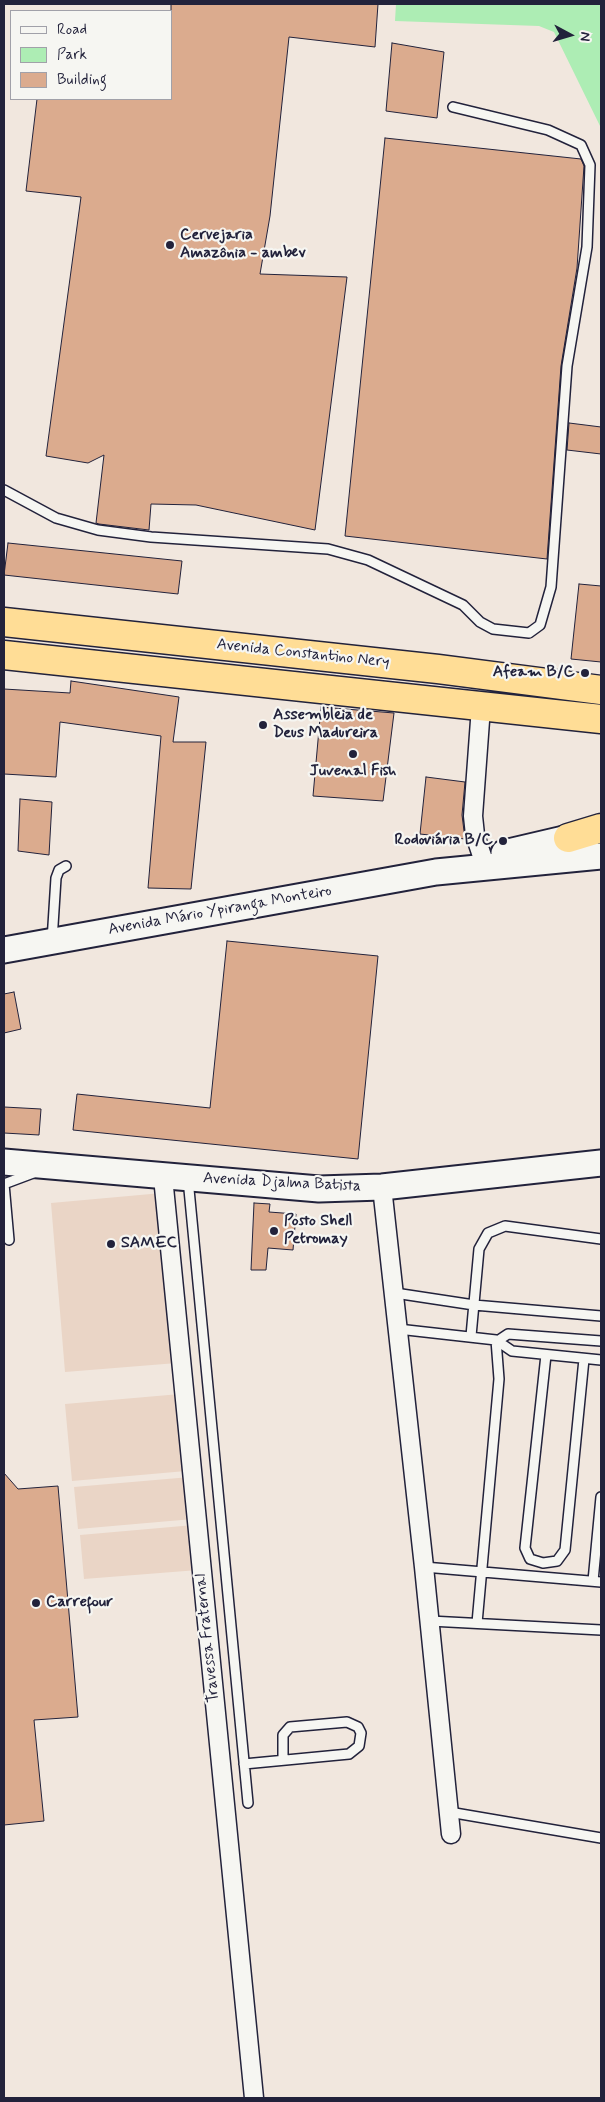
<!DOCTYPE html>
<meta charset="utf-8">
<style>
body{margin:0}
#map{position:relative;width:605px;height:2102px;overflow:hidden;background:#f1e7de;font-family:Mynerve,sans-serif}
canvas{display:block}
.frame{position:absolute;inset:0;border:5px solid #22223b;pointer-events:none}
.legend{position:absolute;left:10px;top:10px;width:162px;height:90px;box-sizing:border-box;background:#f6f6f2;border:1px solid #a1a1a9;margin:0;padding:6px 9px;list-style:none;font-size:15px;color:#22223b}
.legend li{display:flex;align-items:center;gap:10px;height:25px}
.legend b{width:25px;border:1px solid #a1a1a9}
.north{position:absolute;left:545px;top:10px;width:50px;height:50px;-webkit-text-stroke:4px #f6f6f2;paint-order:stroke;rotate:96deg;font-size:14px;font-weight:700;line-height:20px;text-align:center;color:#22223b}
.north::after{content:'';display:block;margin:auto;width:18px;height:22px;background:#22223b;clip-path:polygon(50% 0,100% 100%,50% 72%,0 100%)}
</style>
<div id="map">
<canvas width="605" height="2102"></canvas>
<div class="frame"></div>
<ul class="legend">
<li><b style="height:6px;background:#f6f6f2"></b>Road</li>
<li><b style="height:14px;background:#adedb4"></b>Park</li>
<li><b style="height:14px;background:#dbab8e"></b>Building</li>
</ul>
<div class="north">N</div>
</div>
<script>
const ctx = document.querySelector('canvas').getContext('2d');
ctx.lineJoin = 'round';
function fillPath(path, color) {
  ctx.fillStyle = color;
  ctx.fill(path, 'evenodd');
}
function toPath(rows) {
  const path = new Path2D();
  for (const r of rows) {
    path.moveTo(r[0], r[1]);
    for (let i = 2; i < r.length; i += 2) path.lineTo(r[i], r[i + 1]);
  }
  return path;
}
function stroke(path, color, width, dash) {
  ctx.strokeStyle = color;
  ctx.lineWidth = width;
  ctx.lineCap = dash ? 'butt' : 'round';
  ctx.setLineDash(dash || []);
  ctx.stroke(path);
}
function label(font, color, halo, rows, align = 'center') {
  ctx.font = font + ' Mynerve,sans-serif';
  ctx.lineWidth = 4.5;
  ctx.setLineDash([]);
  ctx.textBaseline = 'middle';
  ctx.strokeStyle = halo;
  ctx.fillStyle = color;
  for (const [text, x, y, turn = 0] of rows) {
    ctx.save();
    ctx.translate(x, y);
    ctx.rotate((+turn || 0) * Math.PI / 180);
    ctx.textAlign = isNaN(turn) ? turn : align;
    if (halo) ctx.strokeText(text, 0, 0);
    ctx.fillText(text, 0, 0);
    ctx.restore();
  }
}
fillPath(toPath([
 [162,1193,177,1363,65,1372,51,1203],
 [180,1394,186,1471,72,1481,65,1404],
 [190,1477,193,1519,78,1529,74,1487],
 [194,1525,198,1570,84,1579,80,1535]
]), '#ead5c6');
fillPath(toPath([
 [396,4,601,4,601,128,554,32,539,26,395,21]
]), '#adedb4');
const building = toPath([
 [171,4,378,4,375,47,289,37,270,216,260,274,347,277,315,530,196,505,151,504,149,530,99,524,96,523,104,455,88,463,46,456,81,197,26,191,37,99,171,99,171,4],
 [392,43,444,52,437,118,386,111,392,43],
 [385,138,581,159,584,166,577,268,561,366,547,559,345,536,385,138],
 [569,423,601,427,601,454,567,450,569,423],
 [8,543,182,561,178,594,4,575,8,543],
 [579,584,601,586,601,662,571,659,579,584],
 [71,681,179,697,173,742,206,742,191,889,148,888,161,736,60,722,56,777,4,774,4,689,70,693,71,681],
 [321,707,394,713,383,801,313,796,321,707],
 [426,777,465,782,462,815,465,839,420,834,426,777],
 [20,799,52,802,49,855,18,851,20,799],
 [227,941,378,956,358,1159,73,1130,77,1094,210,1108,227,941],
 [14,992,21,1029,4,1033,4,994,14,992],
 [4,1107,41,1109,39,1135,4,1133,4,1107],
 [254,1203,270,1204,269,1212,296,1214,293,1250,268,1248,266,1270,251,1270,254,1203],
 [4,1473,18,1489,58,1486,78,1717,34,1720,44,1821,4,1825,4,1473]
]);
fillPath(building, '#dbab8e');
stroke(building, '#22223b', 1);
const service = toPath([
 [4,490,56,518,98,530,151,537,328,549,368,560,463,605,480,622,493,629,529,633,540,625,551,587,567,366,587,247,590,165,581,145,548,130,453,107],
 [52,941,56,878,59,870,66,866],
 [188,1179,248,1803],
 [4,1184,9,1240],
 [4,1184,36,1172],
 [395,1293,474,1305,601,1316],
 [398,1329,496,1340,512,1351,601,1360],
 [471,1336,479,1249,488,1233,505,1226,601,1239],
 [499,1340,508,1334,601,1341],
 [546,1355,525,1548,530,1559,543,1563,557,1561,565,1550,584,1359],
 [424,1567,601,1582],
 [593,1581,601,1497],
 [430,1621,601,1630],
 [477,1623,499,1379,496,1340],
 [244,1764,349,1754,359,1746,361,1733,358,1727,347,1722,290,1727,283,1735,283,1760],
 [449,1812,601,1838]
]);
const minor = toPath([
 [481,707,473,816,475,835,486,868],
 [163,1177,254,2098],
 [382,1187,424,1567,451,1834]
]);
const secondary = toPath([
 [504,853,568,838,587,837],
 [4,950,436,872,601,856],
 [4,1162,319,1189,382,1187,601,1163]
]);
const trunk = toPath([
 [4,622,438,669,601,690],
 [4,655,601,719],
 [568,838,601,828]
]);
stroke(service, '#22223b', 12);
stroke(minor, '#22223b', 21);
stroke(secondary, '#22223b', 29);
stroke(trunk, '#22223b', 31);
stroke(service, '#f6f6f2', 9);
stroke(minor, '#f6f6f2', 18);
stroke(secondary, '#f6f6f2', 25);
stroke(trunk, '#ffdd96', 28);
for (const [x, y, r, color] of [
 [170,245,5,"#22223b"],
 [585,673,5,"#22223b"],
 [263,725,5,"#22223b"],
 [353,754,5,"#22223b"],
 [503,841,5,"#22223b"],
 [274,1231,5,"#22223b"],
 [111,1244,5,"#22223b"],
 [36,1603,5,"#22223b"]
]) {
  const dot = new Path2D();
  dot.arc(x, y, r, 0, 2 * Math.PI);
  ctx.fillStyle = color;
  ctx.fill(dot);
  stroke(dot, '#f6f6f2', 2);
}
label('bold 16px', '#22223b', '#f6f6f2', [
 ["Cervejaria",180,236],
 ["Amazônia - ambev",180,254],
 ["Afeam B/C",575,673,"right"],
 ["Assembleia de",273,716],
 ["Deus Madureira",273,734],
 ["Juvenal Fish",353,772,"center"],
 ["Rodoviária B/C",493,841,"right"],
 ["Posto Shell",284,1222],
 ["Petromay",284,1240],
 ["SAMEC",121,1244],
 ["Carrefour",46,1603]
], 'left');
label('16px', '#22223b', '#f6f6f2', [
 ["Avenida Constantino Nery",303,654,6],
 ["Avenida Mário Ypiranga Monteiro",220,911,-10],
 ["Avenida Djalma Batista",282,1183,3],
 ["Travessa Fraternal",208,1638,-96]
]);
</script>
